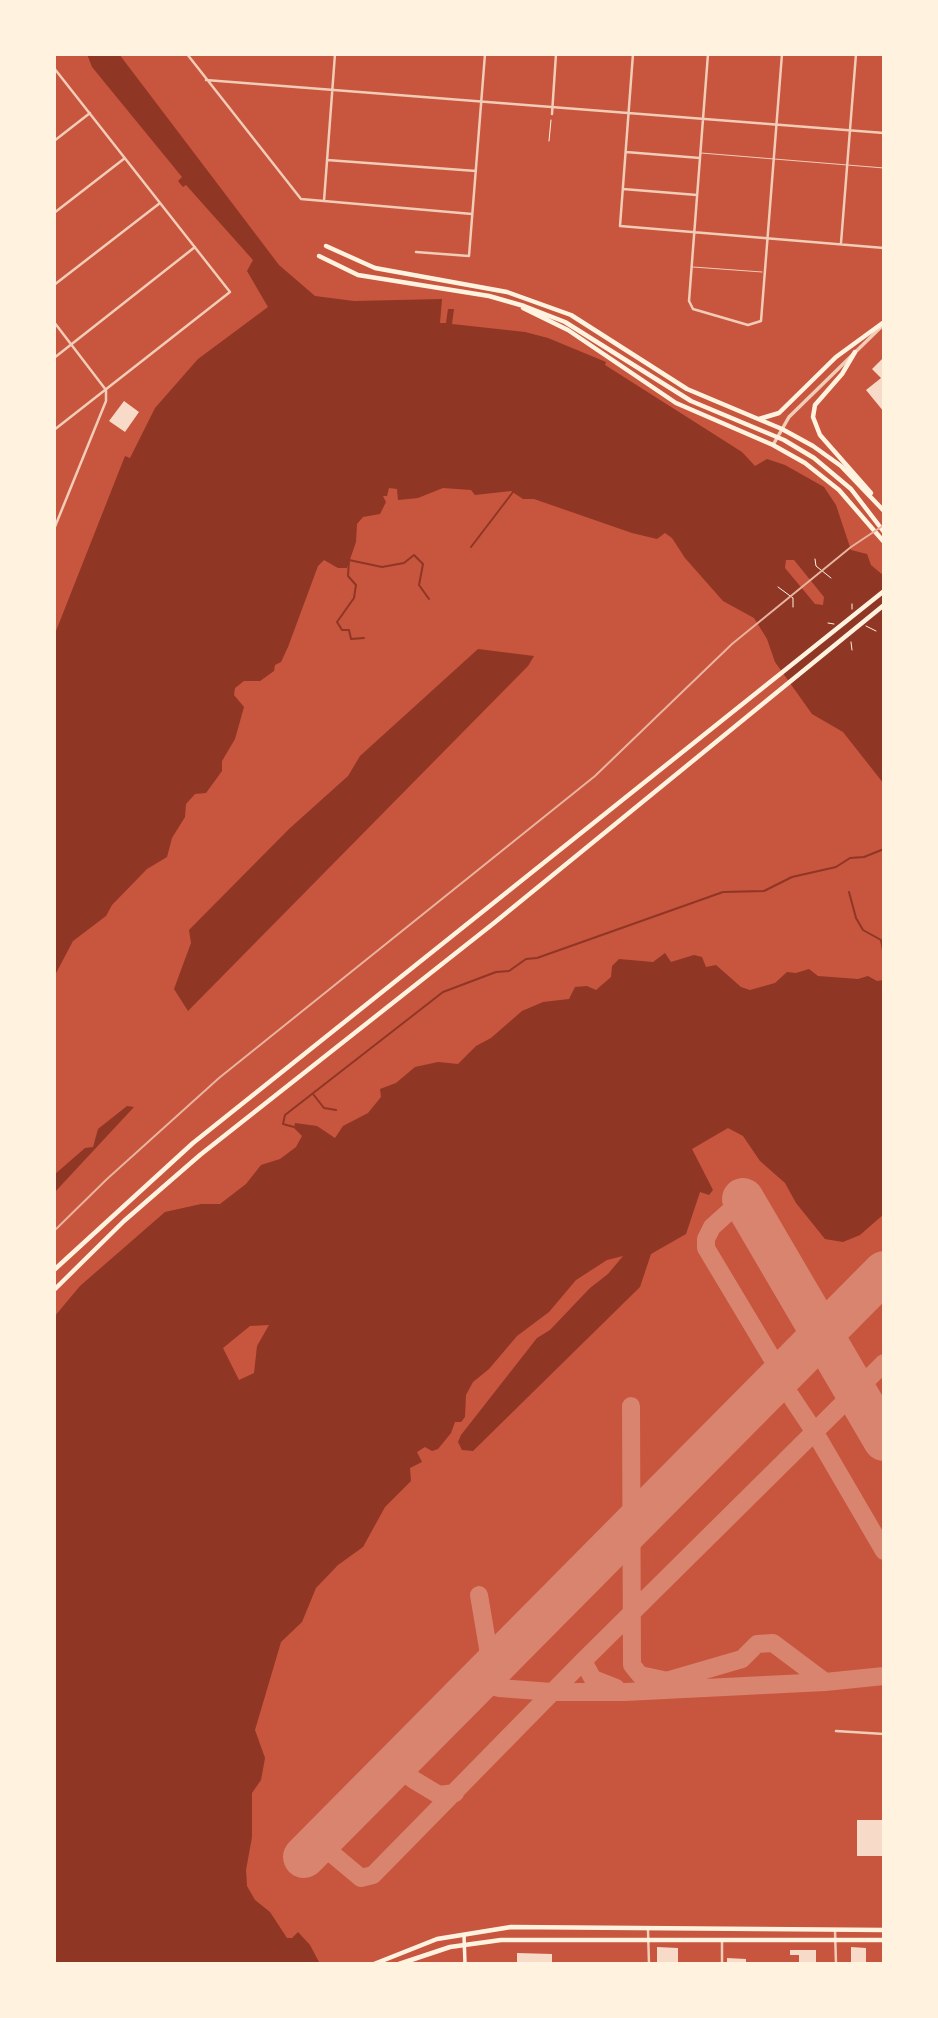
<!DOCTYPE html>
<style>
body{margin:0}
#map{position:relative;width:938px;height:2018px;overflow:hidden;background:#c8553d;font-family:"Open Sans",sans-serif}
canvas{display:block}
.frame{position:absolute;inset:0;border:56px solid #fff3e0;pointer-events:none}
</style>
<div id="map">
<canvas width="938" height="2018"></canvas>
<div class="frame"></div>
</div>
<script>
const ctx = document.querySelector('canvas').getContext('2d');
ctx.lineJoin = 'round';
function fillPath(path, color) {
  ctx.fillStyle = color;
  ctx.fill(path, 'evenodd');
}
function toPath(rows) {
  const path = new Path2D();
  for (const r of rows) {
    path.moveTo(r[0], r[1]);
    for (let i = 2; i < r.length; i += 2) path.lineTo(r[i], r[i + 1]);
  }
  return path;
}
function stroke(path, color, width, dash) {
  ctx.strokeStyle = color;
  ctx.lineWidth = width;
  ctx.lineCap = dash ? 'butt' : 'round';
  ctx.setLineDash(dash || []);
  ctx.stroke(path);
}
fillPath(toPath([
 [87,54,119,54,279,265,315,296,354,301,442,299,440,323,446,323,448,309,454,309,452,324,525,332,548,338,606,362,605,365,742,452,755,466,767,459,785,465,824,487,836,505,851,550,867,554,871,565,884,576,884,784,843,732,812,714,775,662,767,639,754,618,723,601,685,558,672,538,665,533,657,539,632,533,534,499,523,499,511,491,475,495,471,490,443,488,418,498,398,500,397,489,389,488,387,496,383,496,386,502,380,514,363,517,357,524,356,542,347,568,338,568,324,560,318,566,288,647,281,662,275,665,274,671,260,681,244,681,235,688,234,695,244,707,235,739,222,761,222,771,206,793,195,794,186,804,185,817,172,838,167,857,147,869,112,905,106,916,73,941,54,977,54,636,125,456,130,458,155,408,198,359,268,307,247,271,253,260,186,185,183,187,178,181,182,177,92,67],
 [478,649,534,656,528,666,188,1011,174,989,191,943,189,930,289,829,348,776,360,756],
 [665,953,671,962,694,955,702,957,706,967,716,965,741,987,750,990,775,983,787,972,796,973,809,969,818,976,858,979,868,976,877,981,884,980,884,1214,860,1235,843,1242,825,1239,796,1203,785,1183,760,1161,743,1136,728,1128,692,1149,713,1190,709,1195,700,1192,686,1234,651,1254,640,1287,473,1451,462,1450,458,1442,461,1435,537,1338,550,1330,590,1288,608,1274,623,1256,607,1260,576,1280,549,1312,517,1336,489,1369,473,1382,466,1395,465,1417,461,1422,455,1422,451,1433,438,1449,432,1451,425,1447,417,1452,422,1462,410,1468,411,1481,385,1507,363,1547,338,1565,316,1588,302,1622,281,1642,255,1730,265,1758,261,1780,252,1793,252,1837,246,1870,247,1886,255,1900,270,1912,287,1938,292,1938,298,1932,310,1945,320,1964,54,1964,54,1317,80,1286,165,1212,201,1204,220,1204,246,1184,261,1165,280,1159,296,1147,302,1136,294,1128,295,1123,317,1126,335,1138,343,1126,368,1113,381,1097,380,1089,396,1083,415,1067,438,1062,458,1064,476,1046,491,1038,522,1011,543,1002,569,999,575,987,587,986,596,990,611,977,612,966,619,959,653,962],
 [269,1325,257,1346,254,1373,239,1380,223,1348,250,1326],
 [127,1106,134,1107,54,1193,54,1175,85,1148,93,1147,98,1129]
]), '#8f3625');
fillPath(toPath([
 [786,560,794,560,824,597,823,605,815,604,785,568]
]), '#c8553d');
stroke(toPath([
 [471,547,513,492],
 [364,638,351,639,349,630,342,630,337,622,354,598,356,585,348,576,349,560,382,567,404,563,414,555,423,564,419,585,429,599],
 [849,892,856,918,863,930,881,940,884,955],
 [884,961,884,964],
 [313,1094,324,1108,336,1110],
 [294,1127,283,1124,285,1115,443,992,496,972,509,971,526,959,537,958,723,892,764,891,792,877,836,867,850,858,864,857,884,849]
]), '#8f3625', 2);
stroke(toPath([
 [743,1199,712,1227,706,1239,706,1248,782,1375,782,1383,814,1431,884,1551],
 [874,1282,884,1286],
 [631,1406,632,1665,640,1675,668,1681],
 [479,1595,489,1654,485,1674,491,1685,499,1688,552,1692,625,1692,825,1682,884,1676],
 [583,1661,593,1679,616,1688],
 [663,1682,742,1659,757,1644,773,1643,825,1682],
 [402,1757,403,1772,414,1780,439,1795,455,1793],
 [318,1842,361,1878,373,1875,583,1661,884,1363]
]), '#d8846e', 18);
stroke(toPath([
 [743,1199,884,1440],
 [304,1857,884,1272]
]), '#d8846e', 42);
fillPath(toPath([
 [884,357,884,412,866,390,881,378,872,369],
 [124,401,139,412,125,432,109,421],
 [857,1820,884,1820,884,1856,857,1856],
 [657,1947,678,1948,678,1964,657,1964],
 [851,1947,866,1948,866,1964,851,1964],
 [790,1950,816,1950,816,1964,799,1964,799,1955,790,1955],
 [517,1953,552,1954,552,1964,517,1964],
 [727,1958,746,1959,746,1964,727,1964]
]), '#f7dbc8');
stroke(toPath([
 [549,141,551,120],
 [815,559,816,566,831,578],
 [778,587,793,598,793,607],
 [852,604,852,609],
 [828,623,834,624],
 [866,626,876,631],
 [851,642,852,650]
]), '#fff3e0', 1);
stroke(toPath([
 [701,153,884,168],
 [693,267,762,272]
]), '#f1ccb7', 1);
stroke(toPath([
 [187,54,301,199,472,214],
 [633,54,620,226,884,248],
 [708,54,689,301,693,309,748,325,761,321,782,54],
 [54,68,230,292,54,430],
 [206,80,884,133],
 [552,114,556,54],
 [54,141,90,113],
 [626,152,700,158],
 [327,160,476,171],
 [623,189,697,195],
 [324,201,335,54],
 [54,213,125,158],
 [841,243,856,54],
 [416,252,469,256,485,54],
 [54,285,160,203],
 [54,322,106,390],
 [54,358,195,247],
 [54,529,106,401,106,390],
 [836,1731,884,1734],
 [648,1930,649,1964],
 [835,1930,836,1964],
 [722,1940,722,1964]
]), '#f1ccb7', 2.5);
stroke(toPath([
 [773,445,789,417,882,326]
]), '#f1ccb7', 3.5);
stroke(toPath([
 [464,1935,465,1964]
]), '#fff3e0', 3.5);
stroke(toPath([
 [326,246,375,268,507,292,571,315,687,389,782,429,813,446,841,466,884,511],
 [319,256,358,275,489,296,524,306,565,322,691,401,784,440,814,458,851,489,884,532],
 [523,308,568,330,676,403,773,445,805,463,839,490,884,542],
 [855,352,842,374,815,405,813,417,820,435,871,493],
 [759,419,779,413,836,357,884,322],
 [374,1964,437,1939,511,1927,884,1930],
 [399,1964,450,1947,501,1940,884,1940]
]), '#fff3e0', 4.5);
stroke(toPath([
 [54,1270,193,1143,884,591],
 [54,1290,124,1221,200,1155,494,923,884,605]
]), '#fff3e0', 4.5);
stroke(toPath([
 [54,1231,107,1179,219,1078,595,776,732,644,851,547,884,525]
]), '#e9b49f', 2);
</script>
